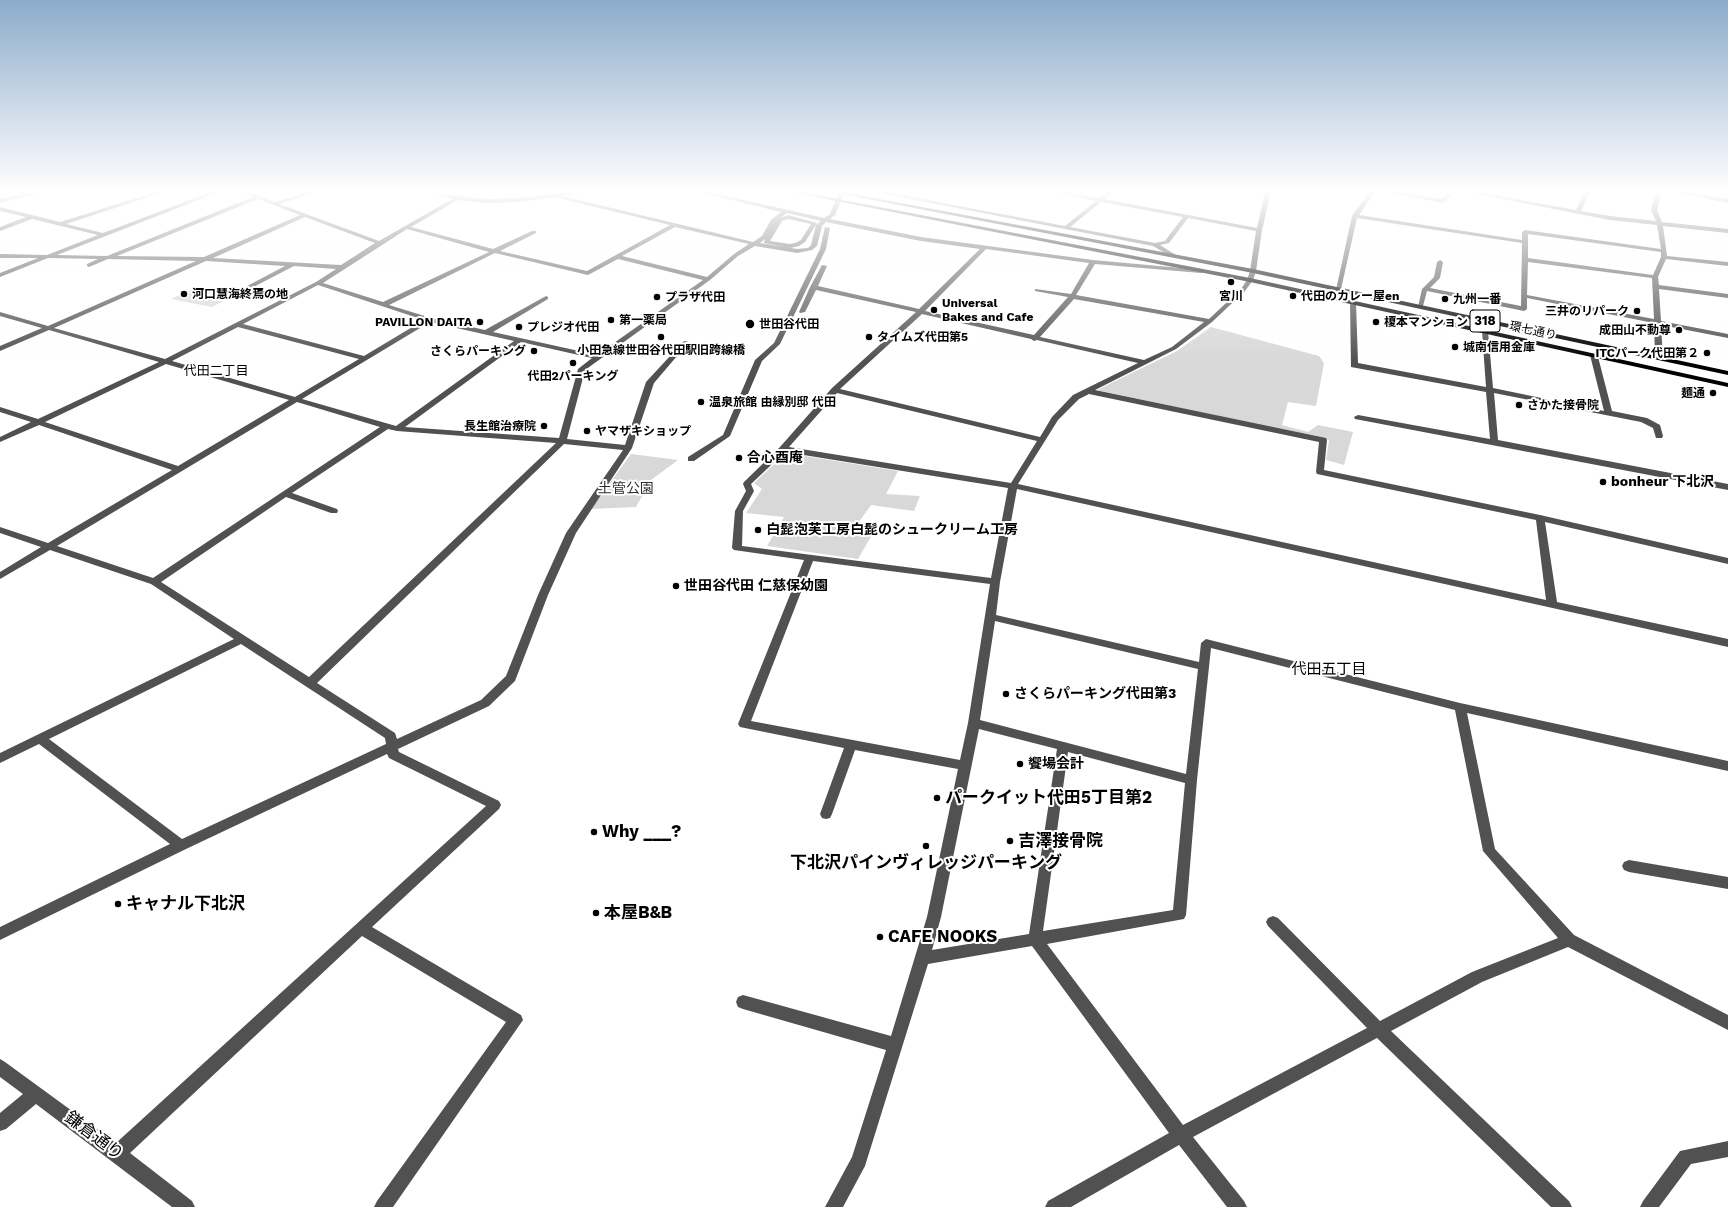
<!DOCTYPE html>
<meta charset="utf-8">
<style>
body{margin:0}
canvas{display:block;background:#fff}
</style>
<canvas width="1728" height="1207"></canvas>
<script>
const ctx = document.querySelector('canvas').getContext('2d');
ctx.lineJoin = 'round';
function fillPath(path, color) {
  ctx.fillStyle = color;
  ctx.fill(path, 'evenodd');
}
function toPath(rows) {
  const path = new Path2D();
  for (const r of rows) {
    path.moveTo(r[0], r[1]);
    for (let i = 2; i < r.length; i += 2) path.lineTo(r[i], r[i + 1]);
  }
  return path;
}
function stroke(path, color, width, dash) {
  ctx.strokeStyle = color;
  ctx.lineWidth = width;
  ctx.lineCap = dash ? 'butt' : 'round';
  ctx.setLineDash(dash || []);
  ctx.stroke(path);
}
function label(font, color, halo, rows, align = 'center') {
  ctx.font = font + ' "Work Sans","Noto Sans JP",sans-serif';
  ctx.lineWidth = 4;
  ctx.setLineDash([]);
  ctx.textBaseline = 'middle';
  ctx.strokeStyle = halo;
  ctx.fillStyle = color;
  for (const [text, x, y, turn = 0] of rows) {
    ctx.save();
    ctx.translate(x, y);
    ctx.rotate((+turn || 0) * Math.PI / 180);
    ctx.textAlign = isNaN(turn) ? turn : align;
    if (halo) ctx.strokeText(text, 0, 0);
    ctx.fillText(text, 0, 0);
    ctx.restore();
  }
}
fillPath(toPath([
 [195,288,235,295,212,307,171,299],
 [1211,327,1319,356,1324,363,1316,406,1288,402,1282,425,1308,432,1318,425,1353,432,1344,465,1326,460,1329,440,1097,390,1177,351],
 [786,453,898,471,886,494,920,496,914,511,871,505,854,529,873,533,858,559,767,546,784,517,746,513,762,489,754,483],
 [631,454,678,460,651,480,636,507,591,509]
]), '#d8d8d8');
fillPath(toPath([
 [33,192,42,192,0,203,0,199,33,192],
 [156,192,164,192,66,224,103,233,211,192,219,192,57,255,107,256,253,197,240,192,248,192,274,202,309,192,317,192,279,204,379,241,452,199,426,192,486,199,519,198,571,192,586,192,562,196,753,242,762,236,771,220,781,212,699,192,708,192,824,218,830,214,839,192,845,192,835,215,830,219,921,237,1093,260,1203,270,1203,272,1201,273,1095,264,1076,295,1209,319,1241,289,1247,280,1250,271,1256,231,1188,218,1169,243,1160,245,1176,255,1177,256,1174,258,1153,246,874,192,885,192,1065,226,1096,201,1054,192,1065,192,1099,198,1107,192,1113,192,1104,199,1257,228,1265,192,1271,192,1262,230,1256,271,1253,280,1245,291,1212,322,1176,349,1095,390,1326,438,1327,440,1324,470,1540,515,1728,558,1728,564,1545,522,1557,602,1728,639,1728,647,1017,489,1000,582,996,615,1199,662,1201,643,1206,639,1460,703,1728,761,1728,771,1467,713,1495,849,1574,935,1728,1015,1728,1030,1568,947,1482,982,1391,1031,1569,1201,1572,1207,1551,1207,1377,1038,1193,1137,1244,1201,1247,1207,1227,1207,1179,1145,1071,1207,1045,1207,1048,1201,1169,1133,1032,946,928,964,865,1166,843,1207,825,1207,852,1157,886,1050,743,1009,738,1007,736,1002,738,997,743,995,891,1036,927,917,958,769,855,750,832,814,830,818,826,819,822,818,820,814,844,748,740,727,738,724,804,560,734,550,732,548,735,511,746,491,743,484,744,482,780,447,832,388,916,312,816,290,805,312,800,313,799,312,810,287,822,265,827,266,818,286,919,309,980,249,921,241,826,222,822,226,817,246,812,250,797,253,755,246,738,256,710,280,585,370,567,439,625,445,646,382,684,341,689,342,654,383,632,448,576,533,548,595,515,681,489,706,398,749,399,752,499,801,501,805,499,809,372,927,521,1015,523,1020,393,1207,374,1207,377,1201,506,1022,362,936,130,1153,192,1201,195,1207,172,1207,36,1104,6,1129,0,1131,0,1113,23,1094,0,1077,0,1059,5,1062,116,1143,486,806,389,758,387,754,186,849,0,940,0,927,170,844,39,744,0,763,0,753,234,639,151,584,50,550,0,579,0,572,41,547,0,533,0,527,48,543,172,470,39,425,0,442,0,437,31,422,0,412,0,407,38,419,159,362,49,330,0,351,0,346,42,328,0,316,0,312,48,326,196,261,108,259,89,267,87,266,87,264,98,259,48,258,0,277,0,273,38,258,0,258,0,254,47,255,98,235,32,219,0,231,0,227,26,217,0,211,0,207,60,222,156,192],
 [554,197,670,225,587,271,500,251,536,233,536,231,532,231,493,249,411,227,458,200,486,203,519,202,554,197],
 [258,199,300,215,204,257,117,256,258,199],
 [1101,202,1183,217,1165,241,1155,243,1070,227,1101,202],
 [787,213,821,221,816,225,811,245,808,248,797,249,760,243,765,239,764,243,790,248,799,246,805,242,817,223,788,215,780,218,787,213],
 [305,217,375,243,341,265,213,258,305,217],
 [788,219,811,224,801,240,795,243,790,244,770,241,782,221,788,219],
 [675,227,749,244,734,254,707,277,622,256,675,227],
 [407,229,489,252,383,302,323,283,407,229],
 [986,249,1089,263,1071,294,1035,289,1035,291,1068,297,1034,335,925,311,986,249],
 [495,253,588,275,618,259,703,280,597,355,493,332,548,299,548,297,546,296,485,330,431,318,389,305,495,253],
 [206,261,285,266,232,294,231,295,234,297,294,266,336,269,316,282,165,359,54,328,206,261],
 [318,285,424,320,364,356,243,324,318,285],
 [1074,299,1204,322,1172,347,1144,360,1040,337,1074,299],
 [922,314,1031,339,1034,341,1037,340,1138,363,1073,395,1052,417,1040,437,840,389,922,314],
 [430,322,514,341,396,426,302,399,430,322],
 [238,327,359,359,295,397,172,361,238,327],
 [521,342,592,358,578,369,559,438,405,427,521,342],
 [166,364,289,400,178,466,45,422,166,364],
 [837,393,1037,441,1011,483,789,447,837,393],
 [1089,394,1319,442,1316,472,1317,474,1536,520,1546,600,1018,484,1058,420,1079,399,1089,394],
 [297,402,380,427,153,578,57,546,297,402],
 [388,429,397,431,556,443,309,677,161,582,286,497,331,513,337,513,338,511,337,509,292,493,388,429],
 [564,444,623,450,566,533,538,595,506,676,481,700,397,739,395,733,317,683,564,444],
 [785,452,1008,488,991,578,742,546,743,511,754,491,751,484,785,452],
 [813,561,990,584,968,723,960,760,751,721,813,561],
 [995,621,1198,669,1186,774,980,720,995,621],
 [241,644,385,738,386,744,182,839,49,739,241,644],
 [1211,648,1455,710,1483,851,1558,938,1472,972,1380,1021,1278,918,1273,916,1268,918,1266,922,1268,926,1367,1028,1183,1125,1047,944,1184,919,1186,915,1197,780,1211,648],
 [979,729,1057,749,1029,934,932,950,941,917,979,729],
 [1068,752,1185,783,1173,910,1043,931,1068,752],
 [1369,192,1375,192,1359,215,1522,240,1522,232,1525,230,1661,249,1657,225,1610,220,1466,192,1477,192,1576,210,1584,192,1590,192,1581,211,1610,216,1656,221,1651,210,1656,192,1662,192,1657,210,1662,222,1728,229,1728,233,1663,226,1667,256,1728,262,1728,266,1666,259,1658,277,1659,285,1728,294,1728,298,1659,289,1661,321,1728,334,1728,338,1661,325,1663,358,1659,360,1655,358,1654,323,1527,298,1527,309,1524,311,1427,291,1423,306,1418,307,1422,289,1434,277,1437,262,1440,260,1443,262,1440,278,1430,288,1521,306,1522,243,1357,218,1341,289,1336,290,1352,216,1369,192],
 [1528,234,1661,252,1661,257,1653,275,1528,258,1528,234],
 [1528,262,1652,278,1654,319,1527,295,1528,262],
 [1384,192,1396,192,1442,199,1449,192,1455,192,1443,203,1384,192],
 [1675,192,1686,192,1728,199,1728,203,1675,192],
 [825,227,830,228,826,249,780,344,762,361,730,436,694,461,688,461,688,457,723,435,755,360,774,343,820,249,825,227],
 [1353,300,1356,302,1358,363,1486,387,1482,331,1485,329,1488,331,1493,388,1604,411,1590,355,1597,353,1612,411,1647,418,1660,425,1663,436,1662,438,1656,438,1653,428,1641,422,1494,393,1498,440,1728,484,1728,490,1355,419,1354,417,1358,415,1490,439,1486,392,1351,367,1350,302,1353,300],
 [1629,860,1728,877,1728,889,1629,872,1624,870,1622,866,1624,862,1629,860],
 [1728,1141,1728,1157,1691,1164,1659,1207,1640,1207,1643,1201,1680,1151,1728,1141]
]), '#515151');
fillPath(toPath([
 [790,192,801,192,1250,278,1728,383,1728,387,1250,282,790,192],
 [831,192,842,192,1253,269,1728,371,1728,375,1253,273,831,192]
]), '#000');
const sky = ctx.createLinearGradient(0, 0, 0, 361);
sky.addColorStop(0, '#8baccb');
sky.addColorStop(0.53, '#fff');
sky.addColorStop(1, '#ffffff00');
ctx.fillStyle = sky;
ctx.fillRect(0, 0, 1728, 361);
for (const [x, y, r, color] of [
 [1231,282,4,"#000"],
 [184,294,4,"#000"],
 [1293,296,4,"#000"],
 [657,297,4,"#000"],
 [1445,299,4,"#000"],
 [934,310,4,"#000"],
 [1637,311,4,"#000"],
 [611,320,4,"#000"],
 [480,322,4,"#000"],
 [1376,322,4,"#000"],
 [750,324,5,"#000"],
 [519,327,4,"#000"],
 [1679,330,4,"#000"],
 [661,337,4,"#000"],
 [869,337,4,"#000"],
 [1455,347,4,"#000"],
 [534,351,4,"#000"],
 [1707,353,4,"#000"],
 [573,363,4,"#000"],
 [1713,393,4,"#000"],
 [701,402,4,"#000"],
 [1519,405,4,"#000"],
 [544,426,4,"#000"],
 [587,431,4,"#000"],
 [739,458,4,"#000"],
 [1603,482,4,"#000"],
 [758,530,4,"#000"],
 [676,586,4,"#000"],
 [1006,694,4,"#000"],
 [1020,764,4,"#000"],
 [937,798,4,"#000"],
 [594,832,4,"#000"],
 [1010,841,4,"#000"],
 [926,846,4,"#000"],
 [118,904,4,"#000"],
 [596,913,4,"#000"],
 [880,937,4,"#000"]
]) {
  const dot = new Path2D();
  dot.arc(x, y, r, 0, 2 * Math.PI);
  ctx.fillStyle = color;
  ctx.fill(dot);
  stroke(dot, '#fff', 1.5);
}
label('bold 12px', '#000', '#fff', [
 ["河口慧海終焉の地",192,294],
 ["宮川",1231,296,"center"],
 ["代田のカレー屋en",1301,296],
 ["プラザ代田",665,297],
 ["九州一番",1453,299],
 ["Universal",942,303],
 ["Bakes and Cafe",942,317],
 ["三井のリパーク",1629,311,"right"],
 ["第一薬局",619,320],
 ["PAVILLON DAITA",472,322,"right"],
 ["榎本マンション",1384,322],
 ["世田谷代田",759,324],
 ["プレジオ代田",527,327],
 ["成田山不動尊",1671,330,"right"],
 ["タイムズ代田第5",877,337],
 ["城南信用金庫",1463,347],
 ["小田急線世田谷代田駅旧跨線橋",661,350,"center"],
 ["さくらパーキング",526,351,"right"],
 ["ITCパーク代田第２",1699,353,"right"],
 ["代田2パーキング",573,376,"center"],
 ["麺通",1705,393,"right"],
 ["温泉旅館 由縁別邸 代田",709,402],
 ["さかた接骨院",1527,405],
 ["長生館治療院",536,426,"right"],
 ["ヤマザキショップ",595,431]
], 'left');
label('12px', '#000', '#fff', [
 ["環七通り",1533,331,12]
]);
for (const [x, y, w] of [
 [1485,321,30]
]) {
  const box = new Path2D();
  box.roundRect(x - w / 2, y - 11, w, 22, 3);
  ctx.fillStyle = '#fff';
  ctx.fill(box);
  stroke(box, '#000', 1);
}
label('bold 13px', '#000', null, [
 ["318",1485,321]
]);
label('13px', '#000', '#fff', [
 ["代田二丁目",216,371]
]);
label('bold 14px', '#000', '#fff', [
 ["合心酉庵",747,458],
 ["bonheur 下北沢",1611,482],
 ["白髭泡芙工房白髭のシュークリーム工房",766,530],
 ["世田谷代田 仁慈保幼園",684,586],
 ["さくらパーキング代田第3",1014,694],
 ["饗場会計",1028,764]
], 'left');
label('14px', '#2f2f2f', '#fff', [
 ["土管公園",626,489]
]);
label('15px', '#000', '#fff', [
 ["代田五丁目",1329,670]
]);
label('bold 17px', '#000', '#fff', [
 ["パークイット代田5丁目第2",945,798],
 ["Why ___?",602,832],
 ["吉澤接骨院",1018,841],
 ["下北沢パインヴィレッジパーキング",926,863,"center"],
 ["キャナル下北沢",126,904],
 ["本屋B&B",604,913],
 ["CAFE NOOKS",888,937]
], 'left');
label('17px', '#000', '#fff', [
 ["鎌倉通り",94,1136,37]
]);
</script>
